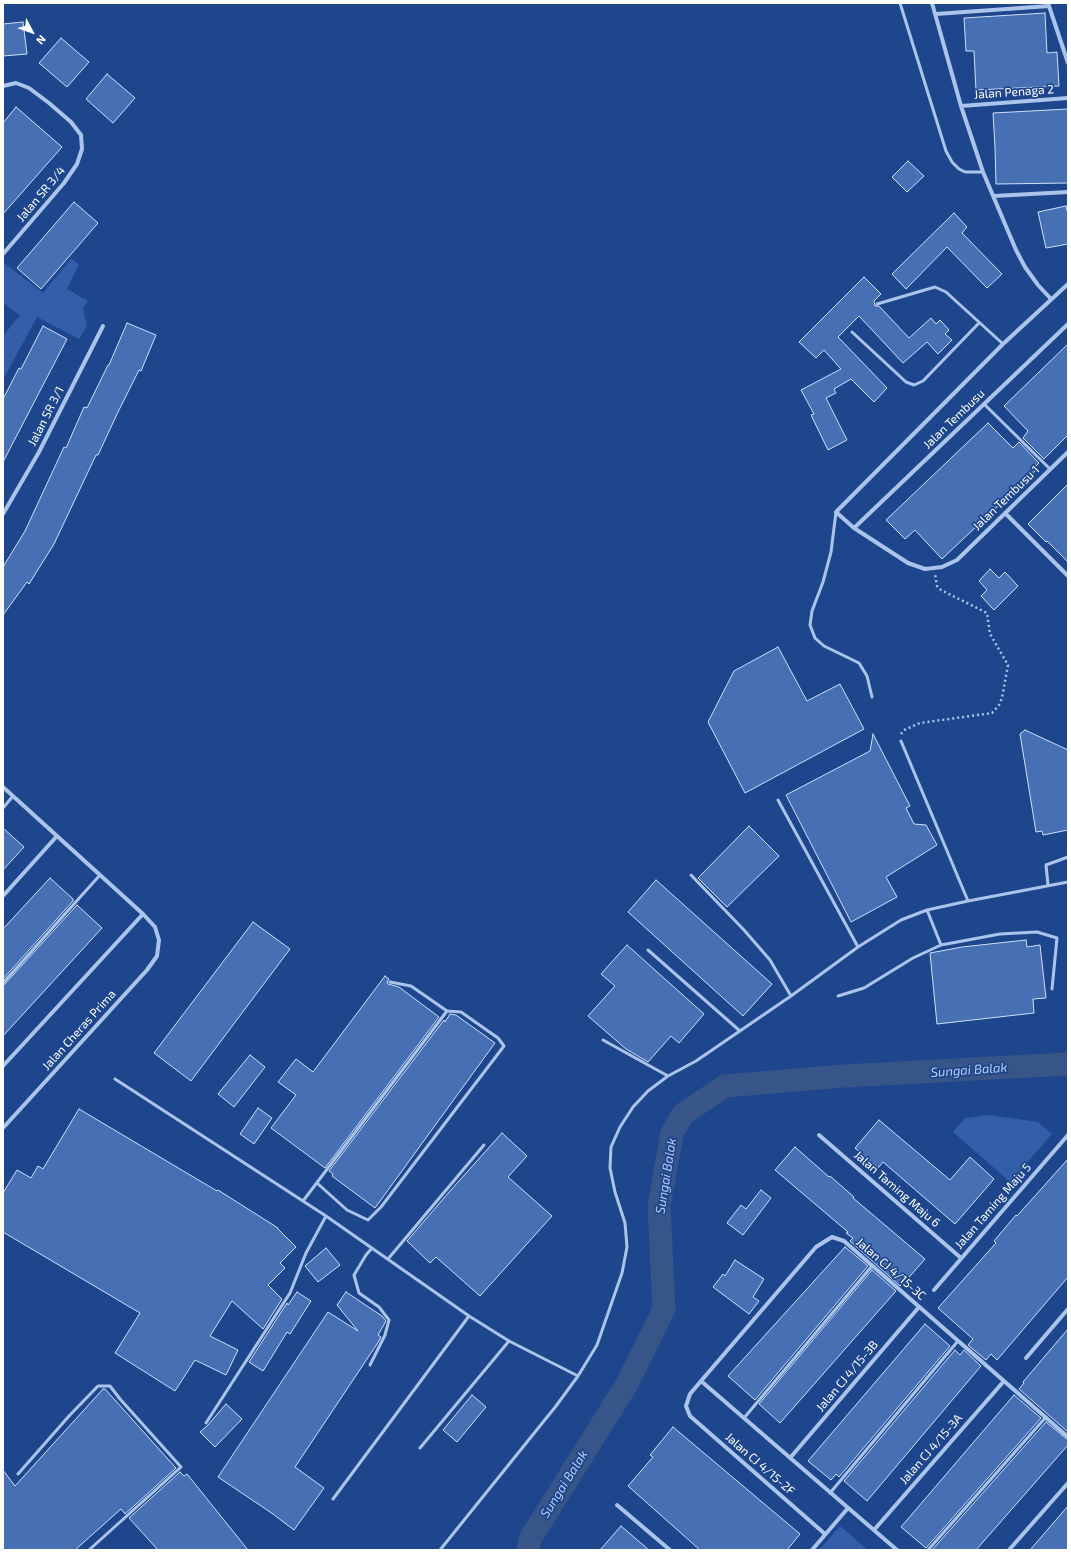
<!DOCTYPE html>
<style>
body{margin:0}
#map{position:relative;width:1071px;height:1553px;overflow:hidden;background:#1e468d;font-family:"Exo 2",sans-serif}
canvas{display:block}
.frame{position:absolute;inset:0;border:4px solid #fff;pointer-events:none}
.north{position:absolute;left:12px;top:12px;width:40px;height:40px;-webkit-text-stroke:3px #1e468d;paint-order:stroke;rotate:131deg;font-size:11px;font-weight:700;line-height:16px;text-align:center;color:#fff}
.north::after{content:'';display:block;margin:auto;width:14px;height:18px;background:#fff;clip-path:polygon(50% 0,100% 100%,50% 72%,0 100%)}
</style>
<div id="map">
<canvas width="1071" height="1553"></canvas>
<div class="frame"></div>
<div class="north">N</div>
</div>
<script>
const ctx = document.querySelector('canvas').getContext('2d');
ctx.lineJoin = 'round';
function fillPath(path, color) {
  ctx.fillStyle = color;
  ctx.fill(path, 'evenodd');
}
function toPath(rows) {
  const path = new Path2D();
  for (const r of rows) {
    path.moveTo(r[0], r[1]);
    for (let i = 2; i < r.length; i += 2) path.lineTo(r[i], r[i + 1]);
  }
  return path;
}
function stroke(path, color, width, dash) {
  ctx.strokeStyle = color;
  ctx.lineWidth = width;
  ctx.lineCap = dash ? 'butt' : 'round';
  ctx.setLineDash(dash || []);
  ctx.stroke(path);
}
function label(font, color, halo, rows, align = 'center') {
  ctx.font = font + ' "Exo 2",sans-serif';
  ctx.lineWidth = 3.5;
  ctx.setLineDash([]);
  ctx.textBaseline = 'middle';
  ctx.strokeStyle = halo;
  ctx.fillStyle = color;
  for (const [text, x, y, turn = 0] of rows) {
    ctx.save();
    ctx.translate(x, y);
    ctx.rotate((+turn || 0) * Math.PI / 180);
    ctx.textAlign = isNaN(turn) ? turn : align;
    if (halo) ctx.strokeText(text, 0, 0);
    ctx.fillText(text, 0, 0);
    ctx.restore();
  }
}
fillPath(toPath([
 [71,259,79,264,67,289,88,301,83,309,87,326,79,339,37,317,3,380,3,336,20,315,3,303,3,262,43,293],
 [989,1115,1038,1122,1052,1134,1010,1182,953,1132,965,1118],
 [840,1526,868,1550,819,1550]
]), '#325eaa');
stroke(toPath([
 [528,1550,530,1539,627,1384,664,1309,659,1206,672,1133,683,1114,725,1086,844,1076,1068,1064]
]), '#385589', 23);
const building = toPath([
 [1045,13,1047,53,1057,52,1059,86,976,90,974,51,966,51,964,18,1045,13],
 [23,22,27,54,3,56,3,24,23,22],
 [61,38,89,62,67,87,39,63,61,38],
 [107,74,135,98,113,123,86,99,107,74],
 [16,107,62,147,3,214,3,123,16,107],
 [1068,109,1068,183,996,184,995,147,993,113,1068,109],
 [908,161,924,176,907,192,892,177,908,161],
 [74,202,98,223,41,289,17,268,74,202],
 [1066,206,1068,214,1068,244,1046,248,1038,212,1066,206],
 [954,213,967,227,962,233,1002,274,987,288,947,247,906,289,892,274,954,213],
 [864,277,881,294,874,301,875,306,879,306,909,338,931,318,936,324,940,320,949,330,945,334,952,340,938,354,927,342,903,363,859,316,838,337,887,388,874,402,851,379,834,389,836,393,826,398,847,440,828,450,811,415,814,414,801,390,841,369,824,350,816,358,799,342,864,277],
 [127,323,156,335,141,371,139,370,118,412,98,455,96,455,54,544,29,584,27,582,3,615,3,567,25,531,64,447,66,448,84,407,87,408,108,365,109,365,127,323],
 [43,326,67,339,3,462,3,399,19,368,21,369,43,326],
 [1068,344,1068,435,1044,459,1023,438,1028,431,1004,406,1068,344],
 [988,423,1013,448,1019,442,1039,463,1034,468,1036,470,942,559,915,530,905,539,886,520,988,423],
 [1068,484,1068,562,1047,541,1046,542,1028,524,1068,484],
 [990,569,999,578,1005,572,1018,586,994,610,981,596,987,590,979,581,990,569],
 [778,647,807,701,840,684,864,729,745,793,708,722,734,671,778,647],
 [1025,730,1068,750,1068,830,1043,835,1042,831,1036,832,1020,734,1025,730],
 [873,734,910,806,906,808,914,824,926,825,937,845,886,877,897,897,851,922,786,795,870,751,873,734],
 [749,826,779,856,727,907,698,878,749,826],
 [3,828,24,847,3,870,3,828],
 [50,878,73,899,73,901,3,979,3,929,50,878],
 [656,880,772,984,743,1016,628,912,656,880],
 [77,905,102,928,3,1036,3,986,77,905],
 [253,922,290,949,191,1081,154,1053,253,922],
 [1026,940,1027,947,1040,945,1046,998,1033,999,1034,1013,937,1024,930,953,962,947,1026,940],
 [627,945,704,1014,679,1043,671,1036,648,1062,626,1049,588,1016,615,986,601,974,627,945],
 [385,976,389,979,387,982,388,984,399,987,439,1017,325,1168,271,1128,296,1095,278,1082,296,1059,313,1072,385,976],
 [450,1014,456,1015,495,1043,375,1208,332,1176,333,1174,329,1171,444,1020,445,1022,450,1014],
 [250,1055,265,1067,234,1107,218,1094,250,1055],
 [258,1108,272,1118,254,1144,240,1134,258,1108],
 [79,1109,217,1191,218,1190,278,1228,278,1229,296,1247,280,1263,285,1268,268,1285,282,1299,263,1329,232,1301,210,1336,238,1350,226,1375,195,1360,175,1391,115,1353,140,1313,3,1232,3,1193,17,1170,31,1178,38,1166,43,1169,79,1109],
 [879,1120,950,1180,970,1157,994,1179,955,1224,883,1162,878,1168,855,1148,879,1120],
 [502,1133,527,1156,508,1177,552,1216,480,1296,436,1257,430,1263,407,1241,450,1191,502,1133],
 [795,1147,829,1177,830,1176,854,1197,853,1198,925,1259,904,1283,903,1283,900,1286,850,1241,853,1238,846,1233,848,1232,775,1170,795,1147],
 [1068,1159,1068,1277,997,1360,991,1354,986,1360,968,1345,973,1339,938,1308,996,1243,994,1241,1016,1215,1017,1216,1068,1159],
 [761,1190,771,1198,743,1235,727,1223,741,1205,746,1209,761,1190],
 [845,1247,868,1266,755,1400,728,1376,845,1247],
 [326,1248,340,1265,318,1282,305,1266,326,1248],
 [735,1260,764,1279,753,1297,759,1301,749,1314,713,1287,723,1274,725,1276,735,1260],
 [872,1270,896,1291,780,1423,759,1404,872,1270],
 [297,1292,311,1301,290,1334,287,1332,263,1371,249,1362,287,1303,288,1305,297,1292],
 [346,1292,382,1316,386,1321,378,1335,381,1337,377,1344,295,1467,324,1488,294,1530,273,1514,218,1477,328,1312,358,1331,337,1305,346,1292],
 [925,1324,950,1346,839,1477,836,1474,831,1480,808,1461,925,1324],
 [1068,1329,1068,1432,1019,1389,1024,1383,1023,1382,1068,1329],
 [955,1350,960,1355,964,1350,981,1366,867,1501,844,1481,955,1350],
 [103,1389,105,1389,176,1468,125,1514,121,1509,75,1550,3,1550,3,1470,15,1486,103,1389],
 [472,1395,486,1407,457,1442,443,1430,472,1395],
 [1014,1395,1041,1418,926,1548,901,1527,1014,1395],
 [226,1404,242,1419,215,1447,200,1432,208,1425,226,1404],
 [1046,1422,1068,1440,1068,1445,976,1550,932,1550,1046,1422],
 [673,1427,800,1534,787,1550,700,1550,628,1486,653,1457,650,1455,673,1427],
 [180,1472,184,1476,187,1474,248,1550,158,1550,129,1518,180,1472],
 [1068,1506,1068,1550,1030,1550,1068,1506],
 [621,1526,649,1550,600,1550,621,1526]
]);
fillPath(building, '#476fb4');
stroke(building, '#d1e0f9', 1);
stroke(toPath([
 [901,734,904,730,920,723,992,713,999,705,1002,698,1008,665,990,634,987,613,941,590,937,586,935,574]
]), '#abc4ec', 2.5, [2, 3]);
stroke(toPath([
 [900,3,946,151,952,162,959,169,965,172,983,172],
 [877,304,935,287,946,292,1003,344],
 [852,332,906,382,914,385,923,381,979,323],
 [984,404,1050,469],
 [836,512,831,552,823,582,812,611,810,625,815,638,824,646,859,663,867,676,872,697],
 [901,741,968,901],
 [778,800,858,947],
 [3,808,13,796],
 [691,875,744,930,770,960,791,996],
 [1048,885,1046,865,1068,857],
 [927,910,941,945,1000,934,1037,932,1057,938,1052,989],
 [648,950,740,1031],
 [3,983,100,875],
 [838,996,864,988,913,958,941,945],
 [603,1040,668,1076],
 [115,1079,326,1216,469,1316,509,1341,578,1376],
 [317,1183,347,1210,368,1220,381,1207,504,1046,498,1038,461,1012,447,1011,411,986,390,982],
 [303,1201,447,1011],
 [388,1259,484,1145],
 [370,1365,385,1335,389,1320,379,1307,359,1293,354,1275,366,1255,372,1248],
 [744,1418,872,1266],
 [206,1423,290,1293,306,1253,326,1216],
 [420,1448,509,1341],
 [18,1474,69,1416,98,1386,110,1386,120,1399,181,1467,89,1550],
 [830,1493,958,1341],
 [333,1499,469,1316],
 [440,1550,556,1406,578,1376,597,1345,622,1273,627,1247,625,1223,615,1192,610,1168,611,1147,620,1127,633,1107,648,1091,668,1076,696,1061,791,996,858,947,901,920,927,910,968,901,1068,882],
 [928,1550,1046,1417]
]), '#abc4ec', 3);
stroke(toPath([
 [932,3,961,106,983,172,1016,250,1025,267,1038,285,1051,299],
 [1048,3,1068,63],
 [936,14,1049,6],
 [3,86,16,83,29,88,49,103,71,122,81,135,82,149,77,164,64,183,3,254],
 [961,106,1068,98],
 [994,196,1068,192],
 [1068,284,1003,344,836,512,854,528,908,563,925,569,942,567,957,560,1068,452],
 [1005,513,1068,576],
 [3,514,39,452,103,326],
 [854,528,1068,324],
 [3,787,143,914,155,927,159,940,157,956,147,970,3,1128],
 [3,896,57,836],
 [3,1066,143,914],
 [819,1135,961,1258],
 [934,1290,1068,1135],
 [1026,1358,1068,1309],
 [701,1381,897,1550],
 [790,1458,919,1307],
 [617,1505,670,1550],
 [874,1530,1004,1381],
 [825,1534,690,1416,686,1406,690,1394,701,1381,816,1247,832,1237,844,1241,1068,1437],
 [812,1550,848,1508],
 [1009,1550,1068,1483]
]), '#abc4ec', 4);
label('12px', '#fff', '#1e468d', [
 ["Jalan Penaga 2",1014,92,-4],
 ["Jalan SR 3/4",41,194,-50],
 ["Jalan SR 3/1",46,416,-63],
 ["Jalan Tembusu",954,419,-44],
 ["Jalan Tembusu 1",1006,498,-44],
 ["Jalan Cheras Prima",79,1030,-48],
 ["Jalan Taming Maju 6",897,1189,41],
 ["Jalan Taming Maju 5",993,1206,-49],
 ["Jalan CJ 4/15-3C",891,1269,41],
 ["Jalan CJ 4/15-3B",847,1376,-50],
 ["Jalan CJ 4/15-3A",931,1449,-49],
 ["Jalan CJ 4/15-2F",760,1464,41]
]);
label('italic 13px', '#b7cef3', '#1e468d', [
 ["Sungai Balak",969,1070,-4],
 ["Sungai Balak",666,1176,-81],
 ["Sungai Balak",564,1484,-58]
]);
</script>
